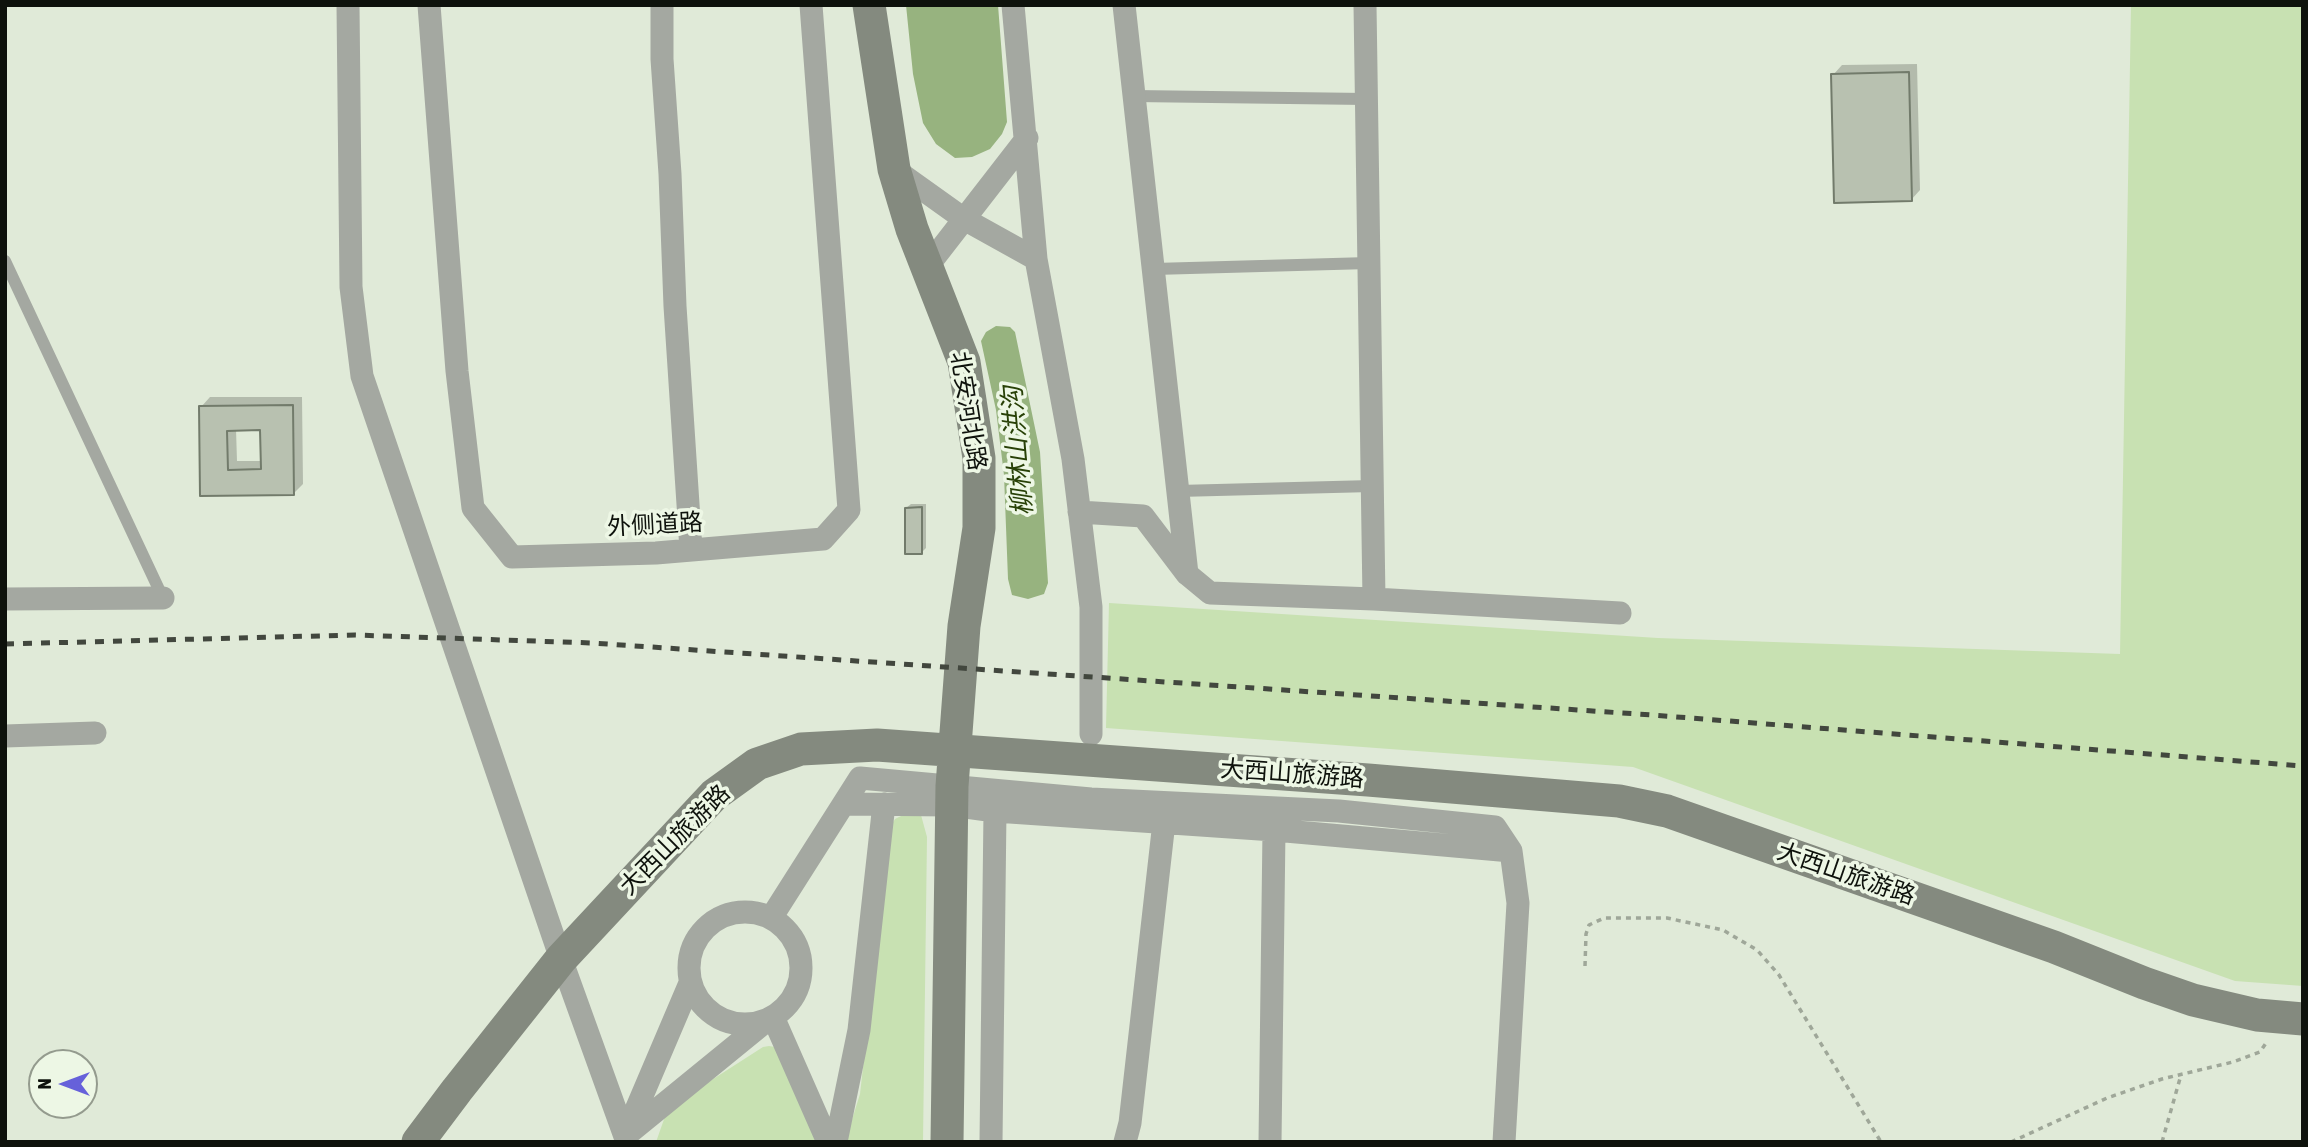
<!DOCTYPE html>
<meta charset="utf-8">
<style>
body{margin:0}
#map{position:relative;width:2308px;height:1147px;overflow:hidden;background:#e0ead8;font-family:"Asap Condensed",sans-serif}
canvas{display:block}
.frame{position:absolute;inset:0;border:7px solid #0e120c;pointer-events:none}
.north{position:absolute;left:28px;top:1049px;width:70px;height:70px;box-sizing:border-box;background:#edf7e5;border:2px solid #949b8e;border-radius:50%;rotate:270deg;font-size:19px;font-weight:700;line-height:28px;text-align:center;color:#0e120c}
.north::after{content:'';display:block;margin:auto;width:24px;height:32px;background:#6661da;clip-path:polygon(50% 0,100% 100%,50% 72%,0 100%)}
</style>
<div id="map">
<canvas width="2308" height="1147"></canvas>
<div class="frame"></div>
<div class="north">N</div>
</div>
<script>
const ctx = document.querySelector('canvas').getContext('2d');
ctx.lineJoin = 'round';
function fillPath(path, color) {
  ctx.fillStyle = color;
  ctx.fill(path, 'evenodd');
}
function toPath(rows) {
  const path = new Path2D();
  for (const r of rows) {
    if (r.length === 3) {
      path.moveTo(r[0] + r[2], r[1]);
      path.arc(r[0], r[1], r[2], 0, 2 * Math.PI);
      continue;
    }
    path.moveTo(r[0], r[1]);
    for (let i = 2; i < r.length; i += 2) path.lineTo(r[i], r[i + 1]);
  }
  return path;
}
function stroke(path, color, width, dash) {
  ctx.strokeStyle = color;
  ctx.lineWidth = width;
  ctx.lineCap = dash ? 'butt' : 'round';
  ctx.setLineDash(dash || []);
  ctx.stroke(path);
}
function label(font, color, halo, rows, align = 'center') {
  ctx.font = font + ' "Asap Condensed","Noto Sans SC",sans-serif';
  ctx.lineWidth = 7;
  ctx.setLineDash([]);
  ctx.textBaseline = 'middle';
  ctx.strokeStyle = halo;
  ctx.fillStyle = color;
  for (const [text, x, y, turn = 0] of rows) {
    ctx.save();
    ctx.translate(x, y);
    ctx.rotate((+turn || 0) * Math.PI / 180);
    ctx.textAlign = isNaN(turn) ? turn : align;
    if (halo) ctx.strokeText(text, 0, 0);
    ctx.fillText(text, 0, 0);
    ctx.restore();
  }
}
fillPath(toPath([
 [2131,5,2303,5,2303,986,2235,981,1633,767,1106,728,1109,603,1658,638,2120,654],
 [905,814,921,815,927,837,923,1142,845,1142,860,1094,890,827,895,819],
 [769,1046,775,1047,820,1142,656,1142,668,1108,763,1047]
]), '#c8e1b2');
fillPath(toPath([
 [906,5,998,5,1007,122,1002,134,990,149,972,157,955,158,936,144,923,123,913,74],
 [996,326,1010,327,1015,332,1040,452,1048,583,1044,594,1028,599,1012,595,1008,579,1004,475,996,410,981,341,986,332]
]), '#97b37f');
fillPath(toPath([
 [1917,64,1920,190,1911,200,1833,75,1842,65],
 [210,397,302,397,303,484,293,494,201,494,201,407],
 [261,428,262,461,237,461,236,429],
 [911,504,926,504,926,548,922,552,906,508]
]), '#0003');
const building = toPath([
 [1909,72,1912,201,1834,203,1831,74,1909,72],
 [293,405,294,495,200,496,199,406,293,405],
 [260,430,261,469,228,470,227,431,260,430],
 [922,507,922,554,905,554,905,508,922,507]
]);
fillPath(building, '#b8c1b0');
stroke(building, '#727b6b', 2);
stroke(toPath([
 [1585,966,1586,934,1589,925,1604,918,1667,918,1723,930,1757,950,1779,975,1881,1142],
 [2011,1142,2107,1098,2162,1079,2233,1062,2260,1052,2266,1043],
 [2162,1142,2181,1075]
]), '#9fa799', 3.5, [5, 5]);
stroke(toPath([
 [1134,96,1366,99],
 [5,261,163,598],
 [1154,269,1369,263],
 [1178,491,1372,486]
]), '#a4a8a1', 12);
stroke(toPath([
 [348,5,351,287,362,376,561,959,627,1142],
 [429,5,457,371,473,508,512,557,656,553,823,539,849,510,811,5],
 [662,5,662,59,670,174,675,306,691,550],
 [1013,5,1036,259,1073,459,1091,607,1091,734],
 [1124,5,1187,574,1210,593,1374,599,1620,613],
 [1365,5,1374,599],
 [894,169,964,219,1036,259],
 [927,267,1027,138],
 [1079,512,1143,516,1187,574],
 [5,599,163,598],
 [5,736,95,733],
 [845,804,951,805,995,811,1274,830,1511,851],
 [745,968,56],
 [771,918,860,778,1091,799,1339,811,1495,827,1511,851,1518,903,1504,1142],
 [773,1017,828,1142],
 [627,1131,690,983],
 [625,1136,766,1021],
 [836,1142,859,1030,884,804],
 [991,1142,995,811],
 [1125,1142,1130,1123,1164,822],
 [1270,1142,1274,830]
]), '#a4a8a1', 23);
stroke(toPath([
 [869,5,894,169,912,229,964,362,979,458,979,528,964,626,952,786,947,1142],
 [418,1142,457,1090,561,959,714,795,757,764,801,749,877,745,1368,780,1619,801,1667,811,2054,947,2144,983,2193,1000,2257,1015,2303,1019]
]), '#848a7f', 33);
stroke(toPath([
 [5,644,355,635,592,643,1652,715,2303,766]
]), '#42473e', 5, [9, 9]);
label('24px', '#0e120c', '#edf7e5', [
 ["北安河北路",968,411,81],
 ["外侧道路",655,525,-3],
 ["大西山旅游路",1292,774,4],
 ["大西山旅游路",675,840,-45],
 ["大西山旅游路",1846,874,19]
]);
label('italic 26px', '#284107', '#edf7e5', [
 ["柳林山洪沟",1018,451,-95]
]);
</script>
